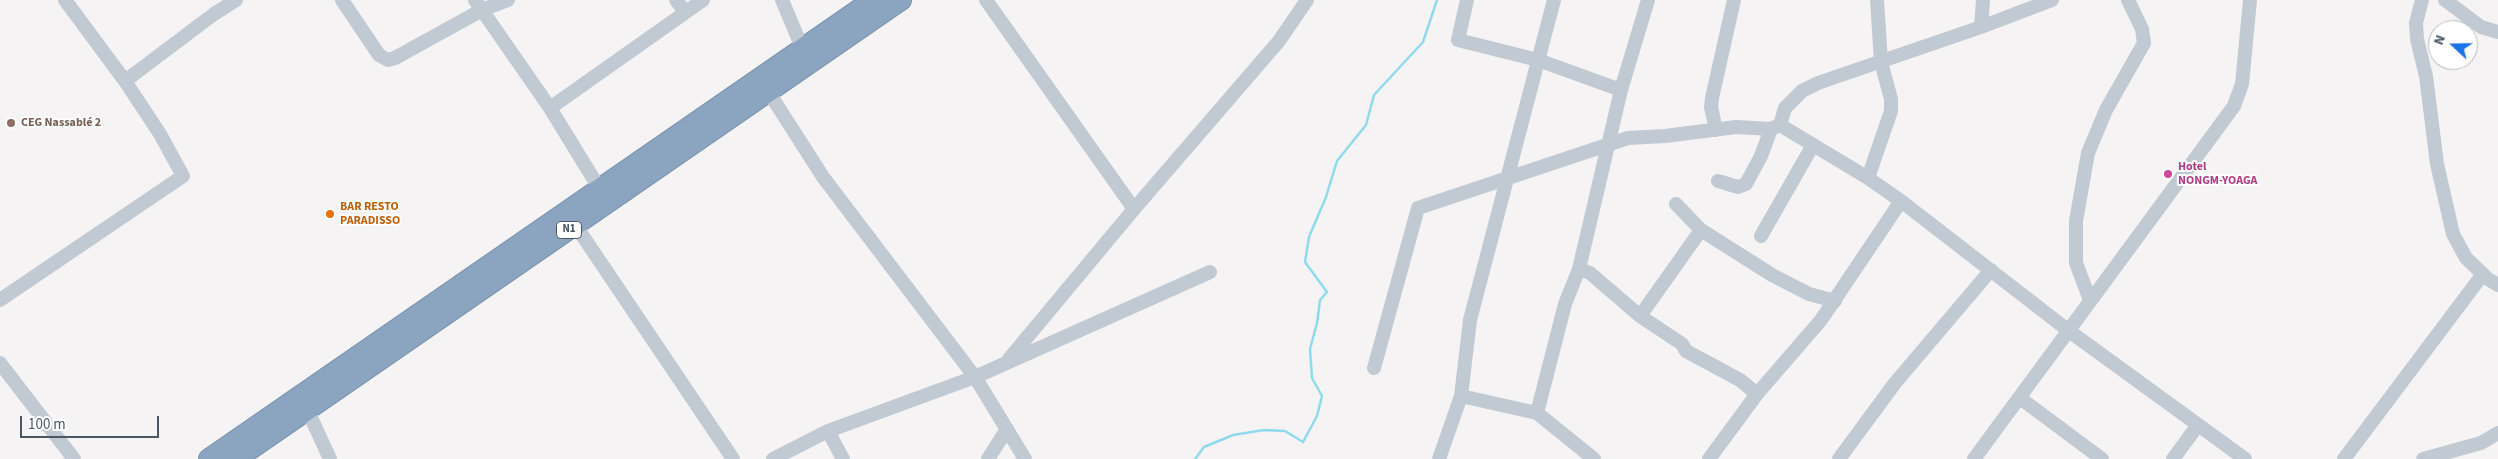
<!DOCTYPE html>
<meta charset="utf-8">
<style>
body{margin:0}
#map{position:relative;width:2498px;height:459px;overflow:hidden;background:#f5f3f3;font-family:"Source Sans 3",sans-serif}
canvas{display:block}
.north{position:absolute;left:2428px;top:20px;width:50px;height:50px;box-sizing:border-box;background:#fff;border:1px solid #b7bbc0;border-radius:50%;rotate:291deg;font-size:14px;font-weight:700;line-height:20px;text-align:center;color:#4a5661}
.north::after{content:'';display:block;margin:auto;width:18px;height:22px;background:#1a73e8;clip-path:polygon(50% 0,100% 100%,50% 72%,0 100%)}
.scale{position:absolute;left:20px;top:416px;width:139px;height:22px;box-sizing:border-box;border:2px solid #4a5661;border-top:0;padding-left:6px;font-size:15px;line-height:18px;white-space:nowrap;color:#4a5661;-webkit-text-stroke:4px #fff;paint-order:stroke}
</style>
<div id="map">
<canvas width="2498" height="459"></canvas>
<div class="north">N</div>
<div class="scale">100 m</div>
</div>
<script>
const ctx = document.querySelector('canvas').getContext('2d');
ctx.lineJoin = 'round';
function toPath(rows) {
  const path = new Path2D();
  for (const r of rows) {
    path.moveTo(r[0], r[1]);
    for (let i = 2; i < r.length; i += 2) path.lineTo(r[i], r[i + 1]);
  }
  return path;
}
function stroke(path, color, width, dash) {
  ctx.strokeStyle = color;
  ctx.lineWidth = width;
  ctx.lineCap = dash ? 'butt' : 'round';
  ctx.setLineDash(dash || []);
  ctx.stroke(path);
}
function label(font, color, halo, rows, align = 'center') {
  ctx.font = font + ' "Source Sans 3",sans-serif';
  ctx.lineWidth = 4;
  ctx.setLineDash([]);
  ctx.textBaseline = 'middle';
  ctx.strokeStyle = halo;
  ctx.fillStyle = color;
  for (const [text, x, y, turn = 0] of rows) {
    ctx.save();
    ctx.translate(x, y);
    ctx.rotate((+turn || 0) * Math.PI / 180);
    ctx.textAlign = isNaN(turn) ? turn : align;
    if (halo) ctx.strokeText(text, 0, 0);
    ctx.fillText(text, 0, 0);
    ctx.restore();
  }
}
stroke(toPath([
 [1195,459,1204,447,1233,435,1264,430,1285,431,1303,442,1317,416,1322,396,1312,378,1310,349,1317,323,1320,300,1327,292,1305,262,1309,237,1326,197,1337,161,1366,125,1374,95,1423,42,1437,0]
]), '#90daee', 2.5);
const highway = toPath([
 [209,459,873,0],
 [236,459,901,0]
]);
stroke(highway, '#7690ad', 22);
stroke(toPath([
 [342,0,379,55,388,60,395,58,482,10,508,0],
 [475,0,550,108,604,196],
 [676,0,685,12],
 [782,0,806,57],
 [986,0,1134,209],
 [1467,0,1458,40,1538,60,1621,90],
 [2422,0,2416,23,2417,39,2426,76,2437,164,2453,234,2466,258,2488,279,2498,285],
 [2445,0,2481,27,2498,32],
 [1981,27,1983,0],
 [125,81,214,14,236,0],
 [768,91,823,177,975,377,1025,459],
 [550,108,703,0],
 [1780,125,1868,178,1901,201,2069,331,2245,459],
 [1716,130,1711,107,1712,98,1734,0],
 [1868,178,1891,111,1891,99,1881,62,1877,0],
 [1718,181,1738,187,1746,184,1761,156,1771,129],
 [576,226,733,459],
 [1701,230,1772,275,1809,294,1835,301],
 [1761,236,1813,145],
 [1579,269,1590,273,1640,316,1682,344,1686,351,1740,380,1757,394],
 [0,300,183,176,160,134,125,81,65,0],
 [2090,300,2076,263,2076,221,2088,153,2106,110,2144,43,2142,29,2128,0],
 [1640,316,1701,230,1676,204],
 [1009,359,1134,209,1279,41,1307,0],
 [0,363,74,459],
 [1374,368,1418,208,1628,138,1665,136,1736,127,1771,129,1780,125,1785,108,1802,91,1818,83,1981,27,2052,0],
 [1461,396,1537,413,1594,459],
 [2020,398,2102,459],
 [307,409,330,459],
 [1537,413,1565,304,1579,269,1621,90,1648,0],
 [828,431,843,459],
 [773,459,828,431,975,377,1210,272],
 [988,459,1007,429],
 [1439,459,1461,396,1470,320,1554,0],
 [1709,459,1757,394,1821,320,1901,201],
 [1839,459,1895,383,1991,270],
 [1974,459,2234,106,2242,84,2250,0],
 [2173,459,2198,425],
 [2344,459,2483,274],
 [2423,459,2481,443,2498,433]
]), '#c1cad2', 14);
stroke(highway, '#8ba5c1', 20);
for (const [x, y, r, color] of [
 [11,123,5,"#8d6e63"],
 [2168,174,5,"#d1479c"],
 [330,214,5,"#e8710a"]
]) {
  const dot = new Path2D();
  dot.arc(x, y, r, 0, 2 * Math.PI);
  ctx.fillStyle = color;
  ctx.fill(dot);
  stroke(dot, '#fff', 2);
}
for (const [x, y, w] of [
 [569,230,25]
]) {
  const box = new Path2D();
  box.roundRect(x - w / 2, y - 8.5, w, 17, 4);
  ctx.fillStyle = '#fff';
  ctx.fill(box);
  stroke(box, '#4a5661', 1);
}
label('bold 11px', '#4a5661', null, [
 ["N1",569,230]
]);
label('bold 12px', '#785e54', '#fff', [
 ["CEG Nassablé 2",21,123]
], 'left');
label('bold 12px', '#b23c85', '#fff', [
 ["Hotel",2178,167],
 ["NONGM-YOAGA",2178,181]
], 'left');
label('bold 12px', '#c56008', '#fff', [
 ["BAR RESTO",340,207],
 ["PARADISSO",340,221]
], 'left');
</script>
